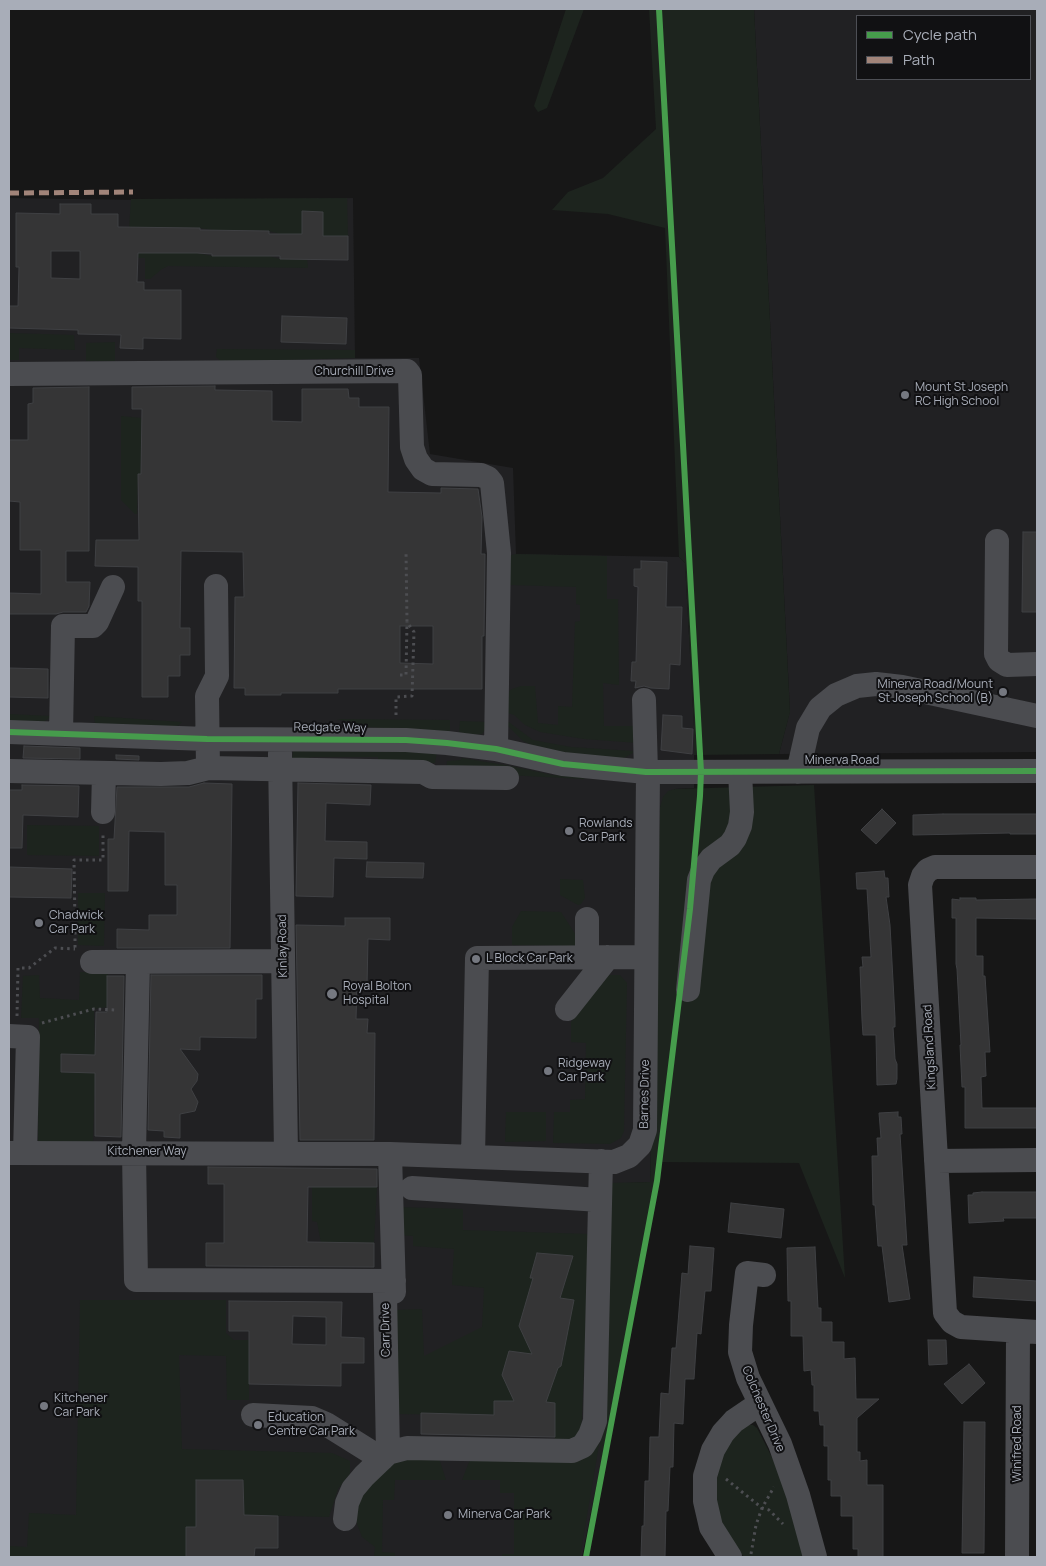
<!DOCTYPE html>
<style>
body{margin:0}
#map{position:relative;width:1046px;height:1566px;overflow:hidden;background:#171717;font-family:Manrope,sans-serif}
canvas{display:block}
.frame{position:absolute;inset:0;border:10px solid #a8adb8;pointer-events:none}
.legend{position:absolute;left:856px;top:15px;width:175px;height:65px;box-sizing:border-box;background:#111113;border:1px solid #4d4f55;margin:0;padding:6px 9px;list-style:none;font-size:15px;color:#a8adb8}
.legend li{display:flex;align-items:center;gap:10px;height:25px}
.legend b{width:25px;border:1px solid #4d4f55}
</style>
<div id="map">
<canvas width="1046" height="1566"></canvas>
<div class="frame"></div>
<ul class="legend">
<li><b style="height:6px;background:#469c4c"></b>Cycle path</li>
<li><b style="height:6px;background:#a18479"></b>Path</li>
</ul>
</div>
<script>
const ctx = document.querySelector('canvas').getContext('2d');
ctx.lineJoin = 'round';
function fillPath(path, color) {
  ctx.fillStyle = color;
  ctx.fill(path, 'evenodd');
}
function toPath(rows) {
  const path = new Path2D();
  for (const r of rows) {
    path.moveTo(r[0], r[1]);
    for (let i = 2; i < r.length; i += 2) path.lineTo(r[i], r[i + 1]);
  }
  return path;
}
function stroke(path, color, width, dash) {
  ctx.strokeStyle = color;
  ctx.lineWidth = width;
  ctx.lineCap = dash ? 'butt' : 'round';
  ctx.setLineDash(dash || []);
  ctx.stroke(path);
}
function label(font, color, halo, rows, align = 'center') {
  ctx.font = font + ' Manrope,sans-serif';
  ctx.lineWidth = 4;
  ctx.setLineDash([]);
  ctx.textBaseline = 'middle';
  ctx.strokeStyle = halo;
  ctx.fillStyle = color;
  for (const [text, x, y, turn = 0] of rows) {
    ctx.save();
    ctx.translate(x, y);
    ctx.rotate((+turn || 0) * Math.PI / 180);
    ctx.textAlign = isNaN(turn) ? turn : align;
    if (halo) ctx.strokeText(text, 0, 0);
    ctx.fillText(text, 0, 0);
    ctx.restore();
  }
}
fillPath(toPath([
 [754,9,1037,9,1037,752,779,754,790,711],
 [857,16,1030,16,1030,79,857,79],
 [9,198,139,200,353,198,355,358,419,358,430,454,513,468,516,554,679,557,685,563,694,726,694,788,675,789,660,807,650,1182,606,1184,601,1463,582,1557,9,1557]
]), '#212123');
fillPath(toPath([
 [566,9,584,9,547,108,538,112,534,106],
 [649,9,754,9,790,712,779,754,694,755,694,726,685,563,679,557,665,228,608,214,552,210,568,192,603,178,656,129],
 [347,198,348,236,323,236,323,212,302,212,302,234,280,234,269,231,213,230,200,228,136,227,136,253,197,253,212,256,269,256,280,259,307,259,308,268,168,266,162,269,150,279,145,279,145,258,127,258,131,199],
 [9,333,74,335,75,350,19,348,19,360,9,360],
 [115,342,115,361,86,361,86,343],
 [217,349,355,350,355,358,222,362,216,357],
 [121,416,142,418,141,474,138,474,137,514,135,514,121,500],
 [516,554,607,556,607,599,618,599,619,685,603,683,604,726,634,726,638,743,584,739,540,732,525,725,514,715,505,712,508,692,512,689,521,686,535,686,538,723,558,725,558,706,572,707,575,622,580,621,580,605,576,604,576,587,510,585,508,556],
 [9,714,50,716,48,719,41,724,9,722],
 [94,716,182,722,176,728,95,724],
 [337,719,450,720,450,732,367,727],
 [506,720,533,740,571,747,633,751,633,753,622,759,572,754,534,746,523,741,506,724],
 [460,721,489,722,487,728,482,734,471,735,459,732],
 [293,751,437,752,435,763,378,764,378,757,312,757,305,760,292,760],
 [462,758,511,766,552,775,585,777,584,779,446,772,447,761,461,760],
 [814,785,845,1278,799,1163,656,1162,655,1181,601,1463,600,1439,580,1557,502,1557,502,1554,514,1554,514,1493,500,1493,500,1480,462,1480,471,1457,582,1456,606,1183,650,1182,660,807,663,797,668,791,675,789],
 [27,825,99,826,99,856,27,855],
 [560,879,583,880,585,898,581,904,578,905,560,895],
 [78,893,105,893,104,946,78,945],
 [521,911,561,912,583,946,512,945,512,927],
 [80,972,108,972,107,1007,94,1009,95,1055,61,1055,61,1072,95,1073,93,1144,38,1144,39,1018,21,1018,23,976,39,975,40,998,79,1000],
 [609,975,620,975,627,983,624,1131,621,1138,610,1144,553,1143,554,1112,570,1112,570,1100,585,1099,586,1043,571,1042,571,1022],
 [506,1112,546,1112,546,1141,505,1142],
 [312,1187,377,1187,374,1243,321,1243,317,1222,312,1221],
 [398,1207,463,1209,463,1230,590,1234,581,1438,555,1443,554,1404,494,1401,494,1415,396,1414,394,1310,422,1309,424,1356,482,1327,484,1288,452,1285,454,1249,413,1246,413,1236,399,1235],
 [80,1300,226,1300,226,1333,234,1340,249,1340,249,1400,227,1400,226,1356,179,1355,182,1449,332,1453,350,1461,350,1474,338,1489,329,1517,244,1515,243,1480,197,1480,196,1527,186,1527,186,1557,9,1557,9,1546,27,1547,29,1513,76,1515],
 [747,1425,753,1425,757,1428,778,1469,807,1557,744,1557,730,1541,719,1518,714,1496,716,1464,740,1427],
 [404,1453,439,1458,446,1480,395,1480,394,1500,383,1500,382,1552,395,1553,395,1557,374,1557,375,1547,362,1537,356,1521,355,1502,364,1485]
]), '#1d241e');
const building = toPath([
 [60,204,91,204,91,214,118,214,118,227,200,228,200,230,269,231,269,234,302,234,302,211,323,212,323,236,348,236,348,260,280,259,280,256,212,256,212,254,197,253,138,253,137,282,144,282,144,290,181,290,181,339,143,338,143,349,120,348,121,335,78,334,78,330,9,328,9,306,18,306,19,267,16,267,16,213,60,214,60,204],
 [51,251,80,251,80,279,51,278,51,251],
 [282,316,347,318,346,344,281,342,282,316],
 [215,386,215,390,272,391,272,421,302,422,302,389,348,389,349,398,359,398,359,407,389,407,388,492,441,493,441,488,478,489,482,517,481,554,485,554,484,636,482,636,482,689,338,689,338,693,281,693,281,695,245,695,245,688,234,688,235,597,244,597,243,552,181,551,180,628,190,628,190,655,180,655,180,676,168,676,168,697,142,697,142,601,138,601,138,567,95,566,96,540,139,540,138,474,141,474,142,409,132,409,132,387,215,386],
 [400,626,433,626,433,664,400,663,400,626],
 [89,387,89,551,66,551,66,582,90,582,89,606,86,612,63,612,56,614,9,614,9,593,41,594,41,550,20,550,20,502,9,501,9,440,28,440,28,404,33,403,33,388,89,387],
 [1023,532,1037,532,1037,612,1022,612,1023,532],
 [641,561,667,562,666,607,682,607,680,665,670,664,669,689,651,688,644,686,635,688,636,681,631,681,632,662,636,662,638,587,634,586,634,569,641,569,641,561],
 [9,668,48,669,48,698,9,697,9,668],
 [663,715,682,716,682,728,693,729,692,754,661,750,663,715],
 [24,746,80,748,80,759,23,758,24,746],
 [116,755,139,756,139,760,116,759,116,755],
 [204,783,232,784,230,948,117,948,117,929,149,930,149,915,177,915,177,885,165,885,165,832,129,831,128,891,108,891,108,839,114,839,117,787,189,787,204,783],
 [298,783,371,785,370,805,326,803,325,841,367,842,367,859,334,858,333,897,296,896,298,783],
 [22,785,79,786,78,817,23,815,22,848,9,848,9,790,22,790,22,785],
 [882,809,896,823,876,844,861,830,882,809],
 [943,814,1037,814,1037,834,1010,834,1010,833,913,835,913,815,943,814],
 [367,862,424,863,423,878,366,877,367,862],
 [9,867,72,869,71,898,9,897,9,867],
 [884,871,885,878,888,878,889,897,886,897,890,925,895,1018,895,1027,893,1027,895,1059,897,1064,897,1079,896,1084,877,1085,876,1035,863,1035,862,1020,860,967,863,967,862,957,871,957,867,889,857,889,856,873,884,871],
 [960,898,976,898,976,900,1036,899,1037,901,1037,919,976,918,976,956,983,956,983,976,985,976,990,1052,985,1052,986,1076,981,1077,982,1108,1037,1108,1037,1128,965,1128,965,1087,962,1087,960,1045,961,1045,957,969,956,964,956,918,952,918,952,899,960,900,960,898],
 [345,918,390,918,390,940,368,939,367,986,357,986,356,1019,368,1019,367,1033,375,1033,374,1140,300,1140,296,925,345,926,345,918],
 [151,975,262,975,262,999,256,999,256,1038,200,1037,200,1050,180,1049,198,1074,197,1081,191,1089,198,1102,195,1111,180,1114,180,1138,164,1137,164,1131,148,1130,151,975],
 [107,976,124,976,121,1137,95,1136,95,1073,61,1072,61,1054,95,1055,96,1012,107,1012,107,976],
 [898,1112,898,1117,901,1117,902,1134,900,1134,907,1245,902,1245,910,1299,889,1302,882,1246,878,1246,875,1205,873,1205,872,1156,878,1156,877,1138,881,1138,879,1113,898,1112],
 [208,1167,377,1169,377,1187,308,1187,307,1242,374,1243,374,1267,206,1266,206,1243,224,1243,224,1184,208,1184,208,1167],
 [982,1192,1037,1192,1037,1218,1003,1218,1004,1221,969,1223,968,1195,973,1195,973,1193,982,1192],
 [731,1203,784,1209,781,1238,728,1232,731,1203],
 [690,1246,714,1248,711,1291,705,1291,701,1334,697,1333,694,1379,685,1379,683,1424,674,1423,673,1467,670,1467,668,1511,666,1511,665,1557,641,1556,642,1526,644,1526,645,1481,649,1481,650,1437,659,1437,661,1393,669,1394,672,1348,676,1348,682,1273,688,1274,690,1246],
 [815,1247,818,1308,821,1308,821,1322,832,1322,832,1342,844,1342,844,1359,855,1358,856,1399,879,1399,857,1418,857,1452,860,1452,860,1461,867,1460,867,1485,883,1485,883,1557,858,1557,858,1549,853,1549,853,1516,841,1516,841,1496,831,1496,831,1480,828,1480,828,1446,824,1446,824,1425,820,1425,819,1411,814,1411,814,1385,812,1385,811,1370,804,1371,803,1336,791,1336,791,1301,788,1301,787,1248,815,1247],
 [537,1253,573,1256,560,1298,574,1300,561,1366,558,1368,546,1402,555,1403,555,1437,421,1434,421,1413,494,1415,494,1401,514,1401,502,1375,509,1351,532,1354,519,1326,533,1278,530,1278,537,1253],
 [974,1277,1037,1281,1037,1301,973,1297,974,1277],
 [229,1301,342,1302,341,1337,364,1338,364,1363,341,1363,341,1386,249,1384,249,1331,229,1331,229,1301],
 [293,1316,326,1317,326,1345,292,1344,293,1316],
 [928,1340,946,1340,947,1364,929,1365,928,1340],
 [969,1364,985,1383,962,1404,944,1384,969,1364],
 [964,1422,985,1422,984,1553,962,1553,964,1422],
 [196,1480,243,1480,244,1515,278,1516,278,1548,255,1548,254,1557,186,1557,186,1527,196,1527,196,1480]
]);
fillPath(building, '#353536');
stroke(building, '#3f4043', 1);
stroke(toPath([
 [400,675,406,675,407,622],
 [396,715,396,697,412,696,414,632,407,622,406,551],
 [68,926,75,926,75,949],
 [75,926,74,860,103,860,103,832],
 [17,1016,18,968,29,968,55,948,75,949],
 [42,1023,94,1009,116,1010],
 [726,1479,762,1508,769,1510,783,1524],
 [751,1554,756,1525,762,1508,774,1487]
]), '#4d4e52', 3, [2.5, 4]);
stroke(toPath([
 [9,374,407,371,410,375,412,447,416,459,423,469,432,474,481,475,488,478,492,483,499,553,496,749],
 [997,541,996,654,999,660,1007,665,1037,664],
 [216,586,217,676,207,696,208,768,423,772,432,777,507,778],
 [644,700,646,772],
 [9,732,207,739,406,740,447,743,496,749,563,764,646,772,1037,771],
 [61,734,63,626,93,626,97,622,113,587],
 [280,754,286,1153],
 [9,771,161,774,188,773,208,768],
 [798,772,808,728,820,708,836,695,857,686,876,684,902,687,1037,716],
 [103,812,104,773],
 [1037,867,935,867,928,870,923,876,920,885,945,1313,952,1322,961,1327,1037,1332],
 [587,958,587,919],
 [92,962,283,961],
 [138,962,134,1152,136,1280,394,1281],
 [688,990,699,880,703,870,711,859,730,845,735,838,740,826,742,812,740,772],
 [567,1009,608,957],
 [9,1036,28,1037,25,1153],
 [9,1153,390,1154,614,1162,629,1156,640,1145,645,1130,648,772],
 [473,1157,477,958,646,957],
 [936,1161,1037,1160],
 [412,1188,600,1200],
 [764,1275,747,1273,741,1325,740,1352,748,1378,780,1444,798,1495,815,1557],
 [253,1415,312,1418,326,1424,382,1459],
 [388,1453,385,1293,394,1292,390,1154],
 [345,1519,347,1503,353,1489,364,1476,388,1453,407,1448,572,1451,583,1446,590,1435,595,1421,601,1161],
 [730,1557,711,1527,705,1501,705,1476,713,1450,723,1433,734,1421,759,1404],
 [1017,1557,1018,1331]
]), '#4b4c50', 24);
stroke(toPath([
 [9,193,133,192]
]), '#a18479', 5, [10, 5]);
stroke(toPath([
 [9,732,207,739,406,740,447,743,496,749,563,764,646,772,1037,771],
 [586,1557,657,1181,690,909,700,796,701,772,659,9]
]), '#469c4c', 6);
for (const [x, y, r, color] of [
 [905,395,5,"#757880"],
 [1003,692,5,"#757880"],
 [569,831,5,"#757880"],
 [39,923,5,"#757880"],
 [476,959,5,"#757880"],
 [332,994,6,"#757880"],
 [548,1071,5,"#757880"],
 [44,1406,5,"#757880"],
 [258,1425,5,"#757880"],
 [448,1515,5,"#757880"]
]) {
  const dot = new Path2D();
  dot.arc(x, y, r, 0, 2 * Math.PI);
  ctx.fillStyle = color;
  ctx.fill(dot);
  stroke(dot, '#111113', 2);
}
label('12px', '#a8adb8', '#111113', [
 ["Churchill Drive",354,372],
 ["Redgate Way",330,728,1],
 ["Minerva Road",842,761],
 ["Kinlay Road",283,946,-91],
 ["Kingsland Road",930,1047,-93],
 ["Barnes Drive",645,1094,-89],
 ["Kitchener Way",147,1152],
 ["Carr Drive",386,1330,-91],
 ["Colchester Drive",763,1409,67],
 ["Winifred Road",1018,1444,-90]
]);
label('12px', '#a8adb8', '#111113', [
 ["Mount St Joseph",915,388],
 ["RC High School",915,402],
 ["Minerva Road/Mount",993,685,"right"],
 ["St Joseph School (B)",993,699,"right"],
 ["Rowlands",579,824],
 ["Car Park",579,838],
 ["Chadwick",49,916],
 ["Car Park",49,930],
 ["L Block Car Park",486,959],
 ["Royal Bolton",343,987],
 ["Hospital",343,1001],
 ["Ridgeway",558,1064],
 ["Car Park",558,1078],
 ["Kitchener",54,1399],
 ["Car Park",54,1413],
 ["Education",268,1418],
 ["Centre Car Park",268,1432],
 ["Minerva Car Park",458,1515]
], 'left');
</script>
